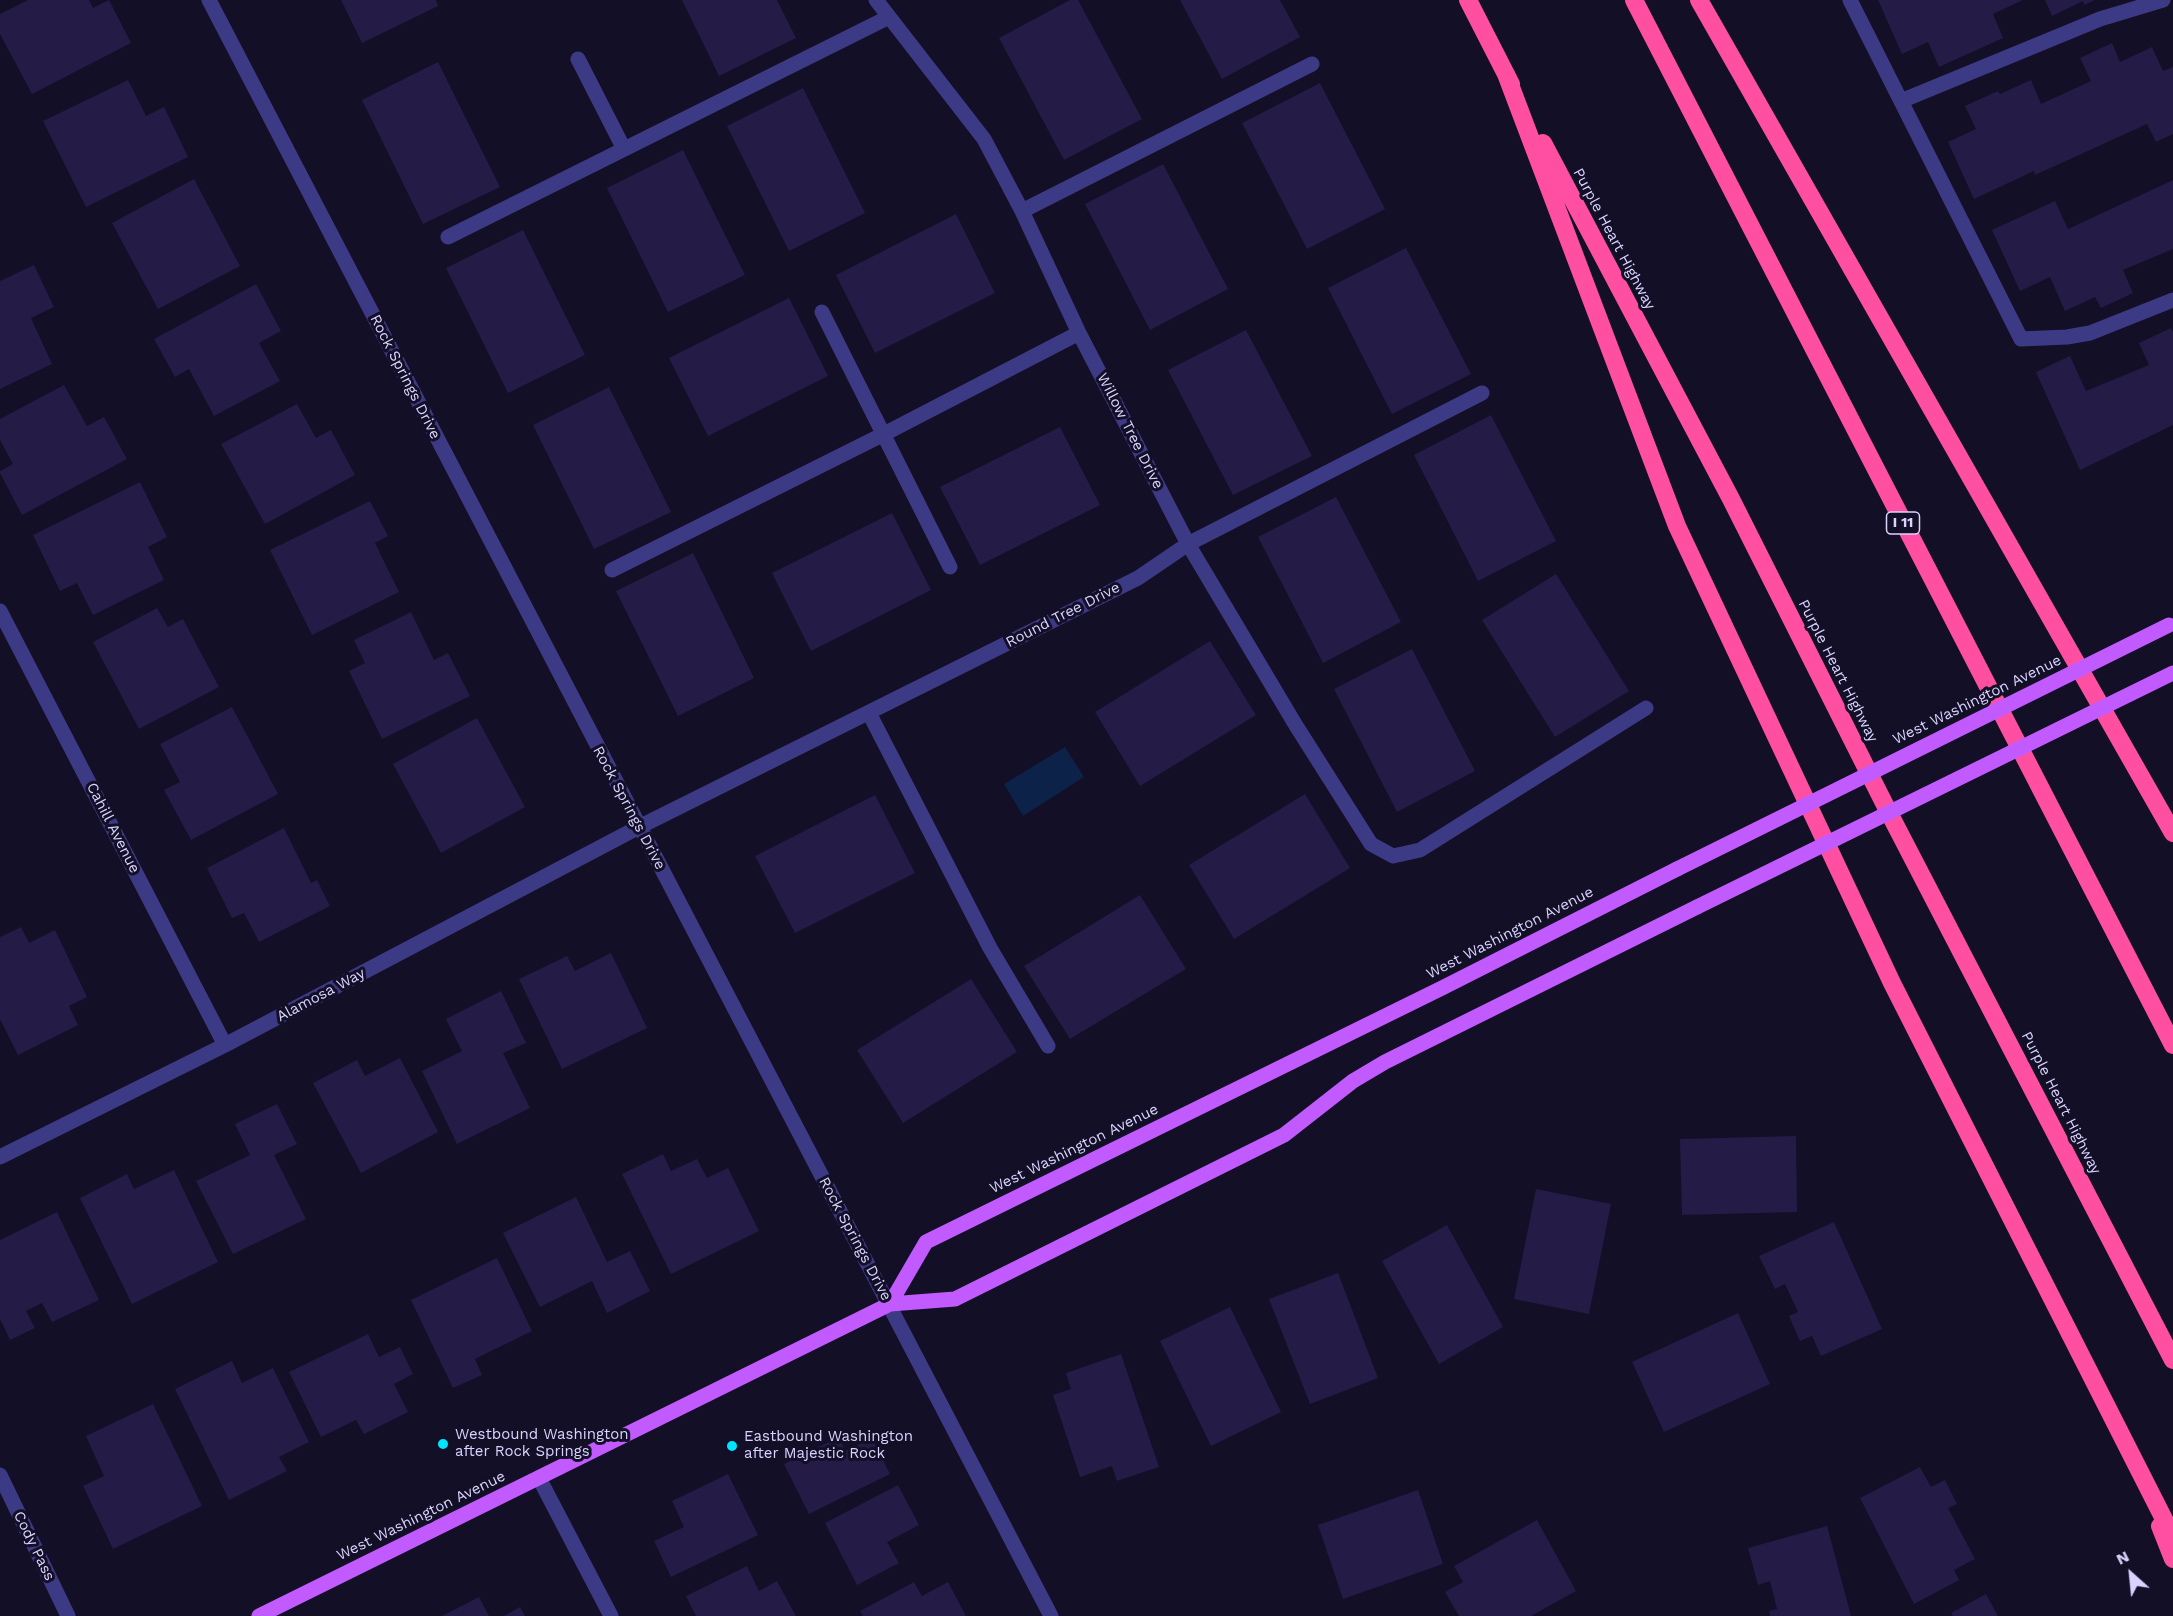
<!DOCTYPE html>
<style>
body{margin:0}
#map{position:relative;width:2173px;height:1616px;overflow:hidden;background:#130f26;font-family:"Work Sans",sans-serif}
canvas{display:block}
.north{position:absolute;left:2101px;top:1544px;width:60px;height:60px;-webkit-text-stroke:4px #130f26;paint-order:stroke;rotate:333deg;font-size:16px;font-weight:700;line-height:24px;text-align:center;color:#d9d4ff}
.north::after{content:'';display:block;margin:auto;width:21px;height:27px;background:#d9d4ff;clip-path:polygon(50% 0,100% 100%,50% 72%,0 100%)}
</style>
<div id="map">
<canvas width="2173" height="1616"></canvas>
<div class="north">N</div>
</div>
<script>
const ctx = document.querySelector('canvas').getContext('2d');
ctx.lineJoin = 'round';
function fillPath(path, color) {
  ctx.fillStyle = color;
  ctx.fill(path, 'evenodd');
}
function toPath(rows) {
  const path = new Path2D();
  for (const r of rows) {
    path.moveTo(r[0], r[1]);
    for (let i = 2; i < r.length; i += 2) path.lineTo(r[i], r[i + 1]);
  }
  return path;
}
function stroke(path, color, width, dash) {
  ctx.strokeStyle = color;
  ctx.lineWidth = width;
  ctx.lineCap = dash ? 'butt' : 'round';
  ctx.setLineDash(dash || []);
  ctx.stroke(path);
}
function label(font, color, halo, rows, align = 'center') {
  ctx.font = font + ' "Work Sans",sans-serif';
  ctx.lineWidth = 6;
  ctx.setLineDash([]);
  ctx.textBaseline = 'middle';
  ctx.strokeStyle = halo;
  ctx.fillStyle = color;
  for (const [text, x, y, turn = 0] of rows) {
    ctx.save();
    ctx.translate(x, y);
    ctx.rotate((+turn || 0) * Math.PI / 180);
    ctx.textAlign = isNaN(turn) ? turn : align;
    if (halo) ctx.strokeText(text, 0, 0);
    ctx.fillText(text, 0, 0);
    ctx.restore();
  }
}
fillPath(toPath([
 [1065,747,1084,777,1023,816,1004,784]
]), '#0c2248');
fillPath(toPath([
 [28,0,89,0,93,8,109,0,131,43,32,94,0,34,0,14],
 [341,0,436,0,438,6,362,43],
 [682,0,777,0,796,38,719,76],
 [1070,0,1078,0,1142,119,1064,160,999,38],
 [1180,0,1280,0,1300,37,1222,79],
 [1878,0,2023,0,1993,14,2003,38,1939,67,1928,42,1902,54],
 [2045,0,2095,0,2084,5,2083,1,2052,16],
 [2112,43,2120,62,2152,47,2163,71,2173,67,2173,134,2156,142,2147,124,2035,175,2034,171,1974,199,1948,142,1976,129,1965,106,1998,91,2000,94,2031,80,2041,104,2091,81,2080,58],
 [438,62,500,187,423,224,362,100],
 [128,80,146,116,164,107,188,157,86,207,43,121],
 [1320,83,1385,209,1307,249,1242,123],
 [803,88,865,213,789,251,727,126],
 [683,150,745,275,668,312,607,188],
 [1163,164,1228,289,1150,330,1085,204],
 [194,179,240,266,158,309,112,223],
 [2173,180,2173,249,2123,270,2133,293,2101,308,2095,297,2065,311,2050,277,2020,291,1992,230,2055,201,2068,229],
 [956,214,995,293,875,353,836,275],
 [523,230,585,355,508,393,446,268],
 [1406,248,1471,374,1392,414,1328,288],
 [34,265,54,307,31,318,52,364,0,389,0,281],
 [256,284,281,331,259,343,280,381,214,416,189,369,175,377,154,339],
 [789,298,828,376,708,436,669,358],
 [2171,328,2173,332,2173,425,2080,470,2036,372,2070,356,2086,391,2149,365,2139,343],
 [1246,330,1312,456,1233,495,1168,370],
 [64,385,87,426,104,417,127,459,22,515,0,473,0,471,13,464,0,440,0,419],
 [609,387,671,512,594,549,533,425],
 [297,404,316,438,331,430,355,475,265,524,221,444],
 [1491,415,1556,541,1478,581,1414,455],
 [1060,427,1100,505,980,565,940,487],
 [140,482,167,537,148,547,164,580,93,615,77,583,60,591,33,535],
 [1336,497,1401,622,1323,663,1258,537],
 [370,501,388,536,375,543,399,592,312,635,270,550],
 [892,513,931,590,811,651,772,573],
 [693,553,754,678,678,716,616,591],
 [1556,574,1629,691,1555,737,1482,620],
 [157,608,168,627,183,619,219,687,139,729,93,642],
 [411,612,434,660,448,653,470,696,382,739,349,671,365,663,354,640],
 [1210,641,1256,715,1140,786,1095,712],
 [1412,649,1475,771,1397,812,1334,689],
 [232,707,278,794,191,840,164,790,180,782,160,744],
 [477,718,525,807,441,853,393,764],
 [1305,794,1350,868,1234,939,1189,865],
 [875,795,915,873,795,933,755,856],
 [284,828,311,883,317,880,330,906,259,942,244,913,232,918,207,868],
 [1140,895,1186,969,1070,1039,1024,966],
 [21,927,29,943,55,930,87,997,69,1006,78,1025,18,1055,0,1019,0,937],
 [611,953,647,1028,562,1069,519,979,567,956,575,971],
 [971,979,1017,1052,903,1123,857,1050],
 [501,991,526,1043,503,1053,530,1108,457,1144,422,1071,462,1051,446,1019],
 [400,1058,438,1132,361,1173,313,1083,357,1060,365,1076],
 [277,1104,297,1144,274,1155,306,1219,233,1254,196,1181,250,1155,235,1124],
 [1796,1136,1797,1212,1682,1215,1680,1139],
 [663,1154,671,1171,697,1159,707,1178,728,1168,759,1231,671,1274,622,1174],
 [174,1170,218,1262,132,1304,80,1198,127,1174,134,1189],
 [1536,1189,1611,1204,1589,1314,1514,1299],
 [576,1197,607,1262,630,1251,650,1291,607,1313,592,1281,540,1307,503,1233],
 [57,1212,99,1300,52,1322,42,1303,26,1311,35,1328,10,1340,0,1319,0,1240],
 [1834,1222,1882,1329,1821,1356,1812,1336,1800,1341,1789,1316,1798,1312,1785,1284,1775,1289,1759,1256],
 [1447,1225,1503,1327,1439,1364,1382,1261],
 [497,1258,532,1331,475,1359,482,1375,453,1388,411,1300],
 [1338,1273,1378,1378,1310,1404,1269,1299],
 [1230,1307,1281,1412,1211,1446,1160,1341],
 [1738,1313,1770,1384,1664,1432,1632,1362],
 [368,1334,379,1357,400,1347,413,1374,394,1384,408,1412,364,1434,356,1420,321,1437,289,1372],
 [1121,1354,1159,1467,1117,1481,1112,1466,1080,1477,1053,1395,1071,1389,1066,1373],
 [232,1361,242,1383,273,1368,309,1442,279,1457,287,1471,229,1500,175,1389],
 [153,1404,202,1506,113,1549,83,1486,104,1476,86,1436],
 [839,1437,845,1451,872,1438,890,1474,809,1514,784,1464],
 [1920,1467,1931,1487,1945,1480,1957,1504,1948,1508,1975,1559,1954,1570,1959,1580,1914,1604,1860,1498],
 [728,1474,758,1535,671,1577,654,1541,684,1527,672,1501],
 [898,1485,919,1525,887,1542,899,1563,857,1585,825,1523],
 [1418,1490,1443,1564,1343,1599,1318,1525],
 [1537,1520,1576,1591,1531,1616,1459,1616,1445,1592,1463,1582,1454,1566],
 [1827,1526,1851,1616,1770,1616,1769,1611,1777,1609,1770,1581,1758,1585,1748,1548],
 [747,1566,759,1591,777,1581,796,1616,696,1616,686,1596],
 [914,1582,922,1596,948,1582,966,1616,863,1616,860,1611],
 [1986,1594,1998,1616,1953,1616,1951,1613],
 [479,1597,489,1616,442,1616],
 [520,1607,525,1616,504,1616]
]), '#241b47');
stroke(toPath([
 [209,0,1051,1616],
 [876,0,984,139,1022,211,1079,333,1188,544,1295,724,1371,844,1393,856,1420,850,1646,708],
 [1850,0,2021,339,2067,337,2090,333,2173,300],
 [578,59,624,149],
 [1901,101,2100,19,2163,0],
 [1022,211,1312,64],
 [448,237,889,17],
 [822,312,950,567],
 [612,570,884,434,1079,333],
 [0,611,225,1045],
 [869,713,990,948,1048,1046],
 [0,1157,225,1045,639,827,1138,578,1188,544,1482,393],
 [0,1475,68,1616],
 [539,1478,611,1616]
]), '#3d3a85', 15);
stroke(toPath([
 [890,1304,926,1242,1442,988,1677,869],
 [259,1616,890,1304,955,1299,1284,1135,1353,1081,1385,1062,1697,907]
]), '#c25bff', 15);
stroke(toPath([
 [1468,0,1511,84],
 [1634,0,2173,1045],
 [1699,0,2173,833],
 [1506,74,1677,526,1892,983,2173,1537],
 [1543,143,1731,499,1885,805,2173,1360],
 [2160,1526,2173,1559]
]), '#ff4fa3', 18);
stroke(toPath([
 [1677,869,2169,625],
 [1697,907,2173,673]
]), '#c25bff', 15);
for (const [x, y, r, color] of [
 [443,1444,6,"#00e5ff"],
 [732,1446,6,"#00e5ff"]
]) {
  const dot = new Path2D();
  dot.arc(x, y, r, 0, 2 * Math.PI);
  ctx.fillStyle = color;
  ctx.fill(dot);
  stroke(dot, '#130f26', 2);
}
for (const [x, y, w] of [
 [1903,523,33]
]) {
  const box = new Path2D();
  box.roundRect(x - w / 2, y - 11, w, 22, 4.5);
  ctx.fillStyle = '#130f26';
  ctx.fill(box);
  stroke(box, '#d9d4ff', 1.5);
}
label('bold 14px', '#d9d4ff', null, [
 ["I 11",1903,523]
]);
label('15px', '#d9d4ff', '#130f26', [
 ["Purple Heart Highway",1614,239,62],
 ["Rock Springs Drive",405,377,63],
 ["Willow Tree Drive",1130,431,63],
 ["Round Tree Drive",1063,615,-27],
 ["Purple Heart Highway",1838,671,63],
 ["West Washington Avenue",1977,700,-26],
 ["Rock Springs Drive",629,808,62],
 ["Cahill Avenue",113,828,63],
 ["West Washington Avenue",1510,933,-27],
 ["Alamosa Way",321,995,-28],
 ["Purple Heart Highway",2061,1103,63],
 ["West Washington Avenue",1074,1149,-26],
 ["Rock Springs Drive",855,1239,62],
 ["West Washington Avenue",421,1516,-26],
 ["Cody Pass",34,1546,64]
]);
label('15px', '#d9d4ff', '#130f26', [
 ["Westbound Washington",455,1435],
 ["after Rock Springs",455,1452],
 ["Eastbound Washington",744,1437],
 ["after Majestic Rock",744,1454]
], 'left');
</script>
